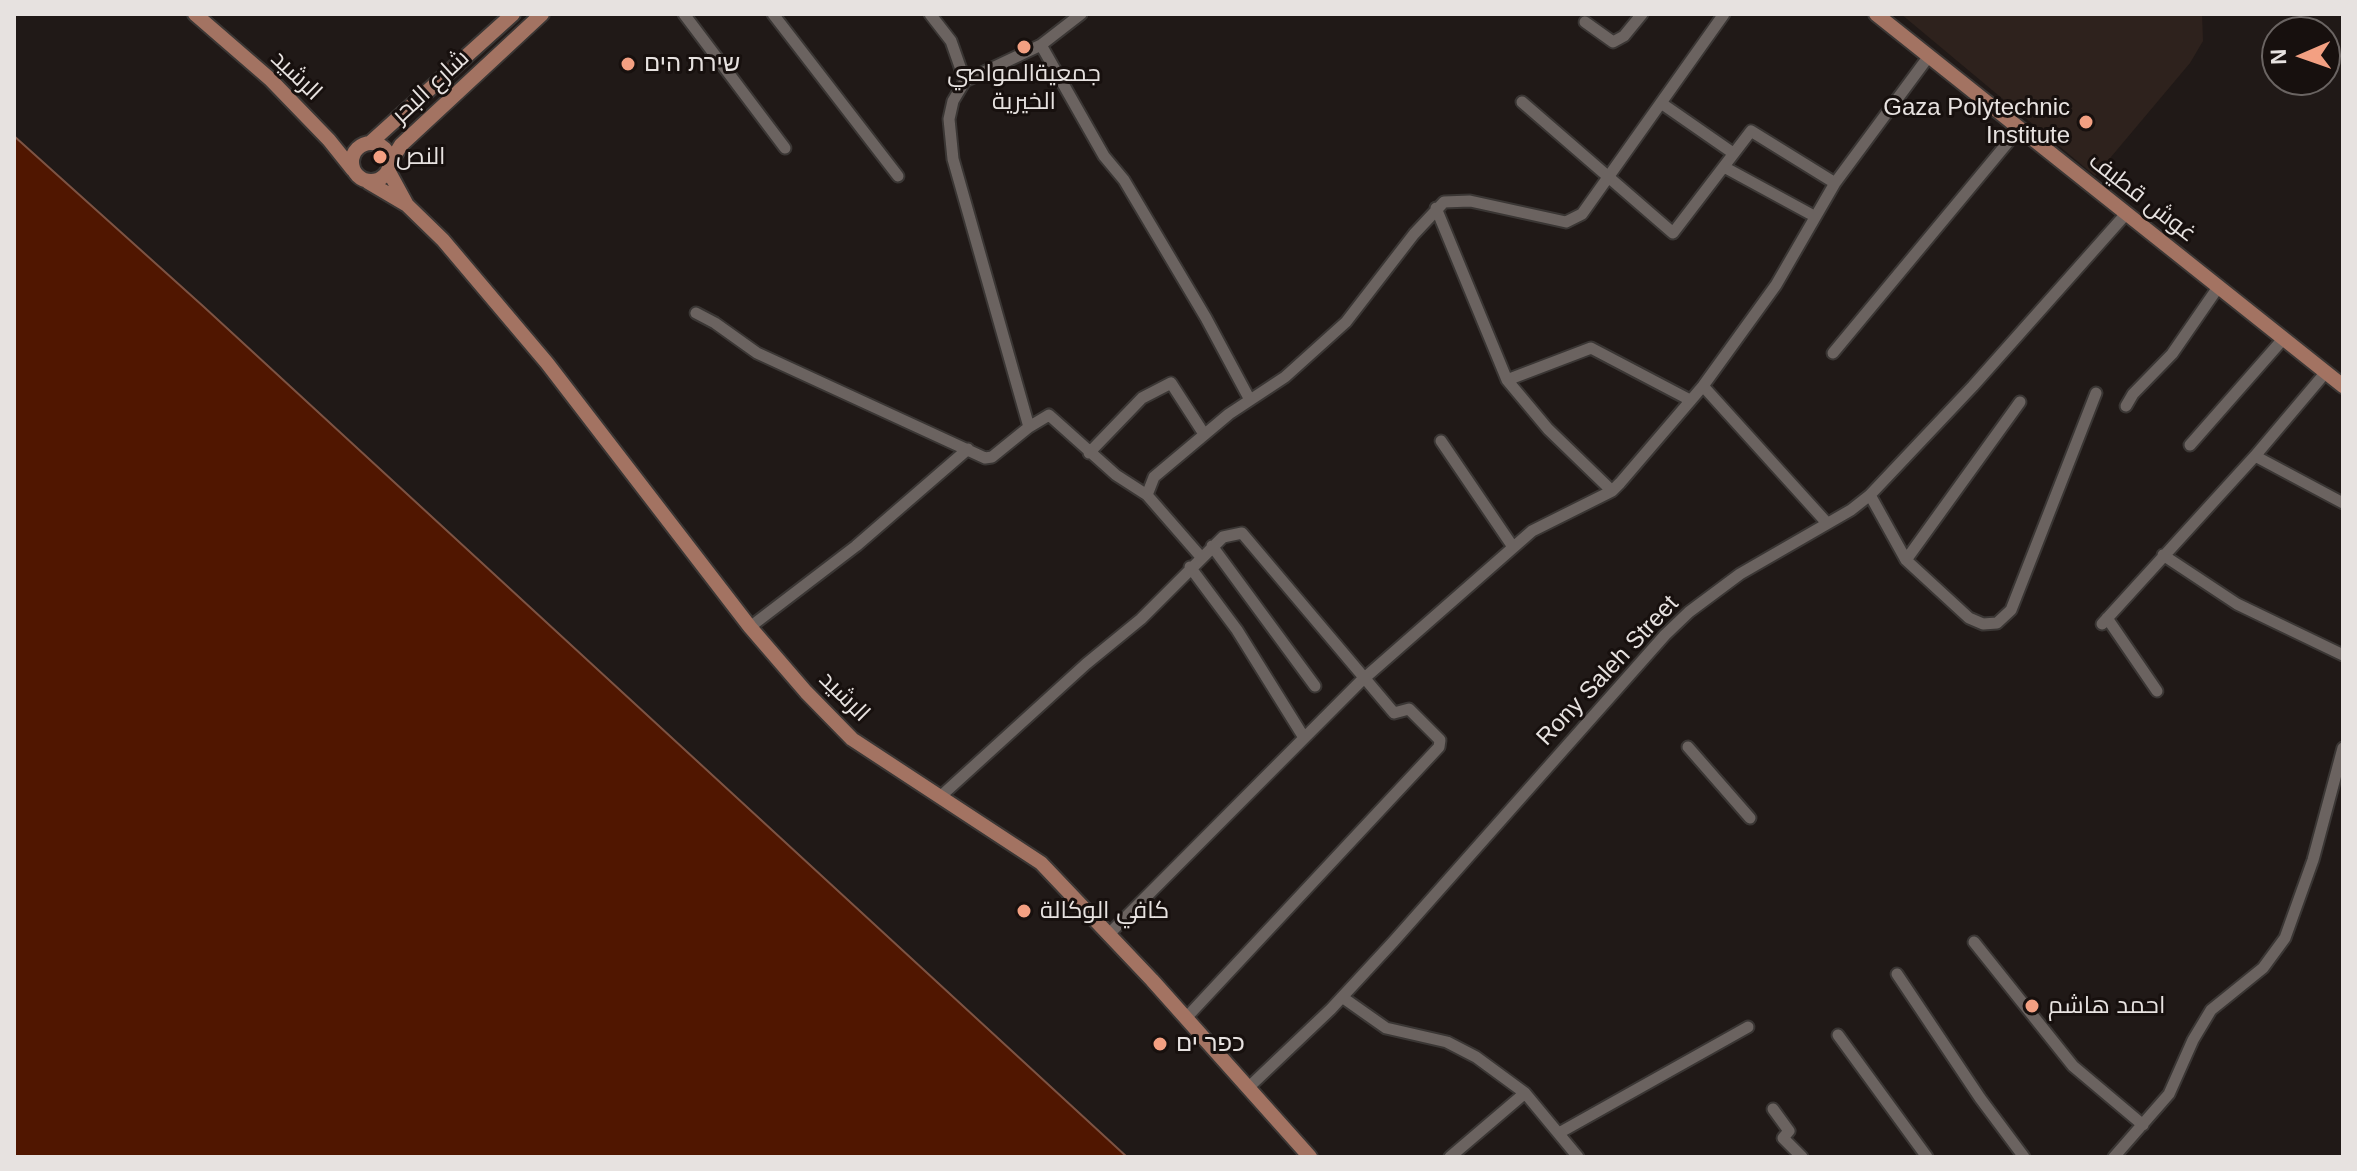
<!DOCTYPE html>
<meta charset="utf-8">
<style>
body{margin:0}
#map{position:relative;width:2357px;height:1171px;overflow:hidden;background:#201917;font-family:Arial,sans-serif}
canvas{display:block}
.frame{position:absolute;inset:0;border:16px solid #e7e2e0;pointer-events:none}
.north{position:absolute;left:2261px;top:16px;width:80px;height:80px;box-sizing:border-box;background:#17100e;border:2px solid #6a6462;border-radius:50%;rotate:268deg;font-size:22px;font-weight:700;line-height:32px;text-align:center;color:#e7e2e0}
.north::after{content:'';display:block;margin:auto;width:28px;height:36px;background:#f3a082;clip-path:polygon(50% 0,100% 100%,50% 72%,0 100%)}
</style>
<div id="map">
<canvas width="2357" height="1171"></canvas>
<div class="frame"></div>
<div class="north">N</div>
</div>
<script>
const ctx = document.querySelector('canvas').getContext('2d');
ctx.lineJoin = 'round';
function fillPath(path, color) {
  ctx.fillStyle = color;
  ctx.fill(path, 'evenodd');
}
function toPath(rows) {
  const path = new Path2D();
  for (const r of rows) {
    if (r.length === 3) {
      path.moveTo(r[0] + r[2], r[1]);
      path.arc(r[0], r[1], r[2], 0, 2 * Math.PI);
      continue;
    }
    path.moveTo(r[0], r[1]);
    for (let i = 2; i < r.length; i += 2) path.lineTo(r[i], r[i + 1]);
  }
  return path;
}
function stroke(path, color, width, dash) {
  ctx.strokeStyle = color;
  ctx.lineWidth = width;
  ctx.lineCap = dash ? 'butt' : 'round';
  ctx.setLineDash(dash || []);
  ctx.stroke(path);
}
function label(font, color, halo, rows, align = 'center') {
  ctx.font = font + ' Arial,Cairo,Heebo,sans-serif';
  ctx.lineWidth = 6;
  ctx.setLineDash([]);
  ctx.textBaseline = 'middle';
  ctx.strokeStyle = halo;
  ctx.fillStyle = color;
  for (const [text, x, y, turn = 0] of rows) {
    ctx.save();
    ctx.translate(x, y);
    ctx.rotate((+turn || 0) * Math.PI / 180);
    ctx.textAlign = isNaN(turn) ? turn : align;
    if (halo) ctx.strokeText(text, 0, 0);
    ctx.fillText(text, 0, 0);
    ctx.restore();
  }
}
fillPath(toPath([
 [1901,14,2202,14,2203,41,2190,63,2095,176]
]), '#2e221d');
const water = toPath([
 [14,136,204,307,1127,1157,14,1157,14,136]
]);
fillPath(water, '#501600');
stroke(water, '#7d5343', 2);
const minor = toPath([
 [684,14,785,148],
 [773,14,898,176],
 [930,14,951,41,965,81],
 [1585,22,1613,42,1624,36,1642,14],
 [1041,45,1104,156,1124,180,1206,318,1250,400],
 [1522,102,1673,233,1751,131,1835,183],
 [1661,103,1733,153],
 [1724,167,1814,216],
 [1436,208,1507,380,1548,429,1612,491],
 [696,313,715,323,757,353,985,458,992,457,1029,427,1049,415,1116,475,1147,495,1201,557],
 [1833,353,2019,129],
 [1507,380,1591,348,1690,400],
 [1703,386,1827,523],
 [2126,406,2133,394,2172,354,2219,286],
 [1029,427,953,159,949,119,953,101,965,81,1041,45,1081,14],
 [1441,441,1513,547],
 [2190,445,2284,338],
 [1089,453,1142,398,1171,383,1204,434],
 [2255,456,2343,503],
 [1147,495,1154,477,1229,414,1285,377,1346,322,1414,234,1444,202,1470,201,1566,222,1582,214,1724,14],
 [1870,495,1906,560,1969,618,1983,624,1997,623,2011,610,2096,393],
 [1212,546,1315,686],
 [2163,555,2237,604,2343,655],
 [1906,560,2020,402],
 [1190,567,1237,630,1303,736],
 [2107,618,2157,691],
 [2102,624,2255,456,2326,372],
 [750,627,856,546,968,449],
 [1688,747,1750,818],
 [941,796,1086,664,1141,619,1223,537,1242,533,1394,713,1409,709,1440,740,1439,747,1186,1018],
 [1108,935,1360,682,1532,531,1612,491,1620,483,1703,386,1776,285,1835,183,1929,56],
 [1974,942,2073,1066,2143,1125],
 [1897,974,1980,1098,2024,1157],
 [1342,997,1386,1028,1447,1042,1476,1057,1525,1093,1578,1157],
 [1838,1035,1927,1157],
 [1249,1087,1331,1009,1393,942,1665,635,1689,612,1740,574,1851,510,1870,495,1973,386,2125,215],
 [1773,1109,1789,1131,1783,1138,1802,1157],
 [1559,1133,1748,1027],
 [1450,1157,1525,1093],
 [2114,1157,2169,1094,2193,1040,2211,1010,2263,968,2285,938,2313,860,2343,748]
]);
const major = toPath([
 [195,14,270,79,329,140,353,170],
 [1876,14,2343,386],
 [371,162,19],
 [370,143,513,14],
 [390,163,401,145,542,14],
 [388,170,407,205],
 [368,182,407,205,443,240,547,363,750,627,806,692,852,739,1041,863,1152,980,1310,1157]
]);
stroke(minor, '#3a3634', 15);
stroke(major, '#3a3634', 18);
stroke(minor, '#6b6360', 11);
stroke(major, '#a37362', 14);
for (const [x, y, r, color] of [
 [1024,47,8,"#f3a082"],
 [628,64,8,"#f3a082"],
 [2086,122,8,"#f3a082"],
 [380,157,8,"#f3a082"],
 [1024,911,8,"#f3a082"],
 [2032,1006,8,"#f3a082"],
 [1160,1044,8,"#f3a082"]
]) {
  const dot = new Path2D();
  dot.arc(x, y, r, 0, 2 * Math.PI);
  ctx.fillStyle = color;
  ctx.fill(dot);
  stroke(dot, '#17100e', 3);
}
label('24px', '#e7e2e0', '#17100e', [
 ["שירת הים",644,64],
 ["جمعيةالمواصي",1024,74,"center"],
 ["الخيرية",1024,102,"center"],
 ["Gaza Polytechnic",2070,108,"right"],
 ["Institute",2070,136,"right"],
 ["النص",396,157],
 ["كافي الوكالة",1040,911],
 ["احمد هاشم",2048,1006],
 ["כפר ים",1176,1044]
], 'left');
label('24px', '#e7e2e0', '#17100e', [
 ["الرشيد",296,76,44],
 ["شارع البحر",431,87,-43],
 ["غوش قطيف",2142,198,38],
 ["Rony Saleh Street",1608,671,-47],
 ["الرشيد",844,697,45]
]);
</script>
